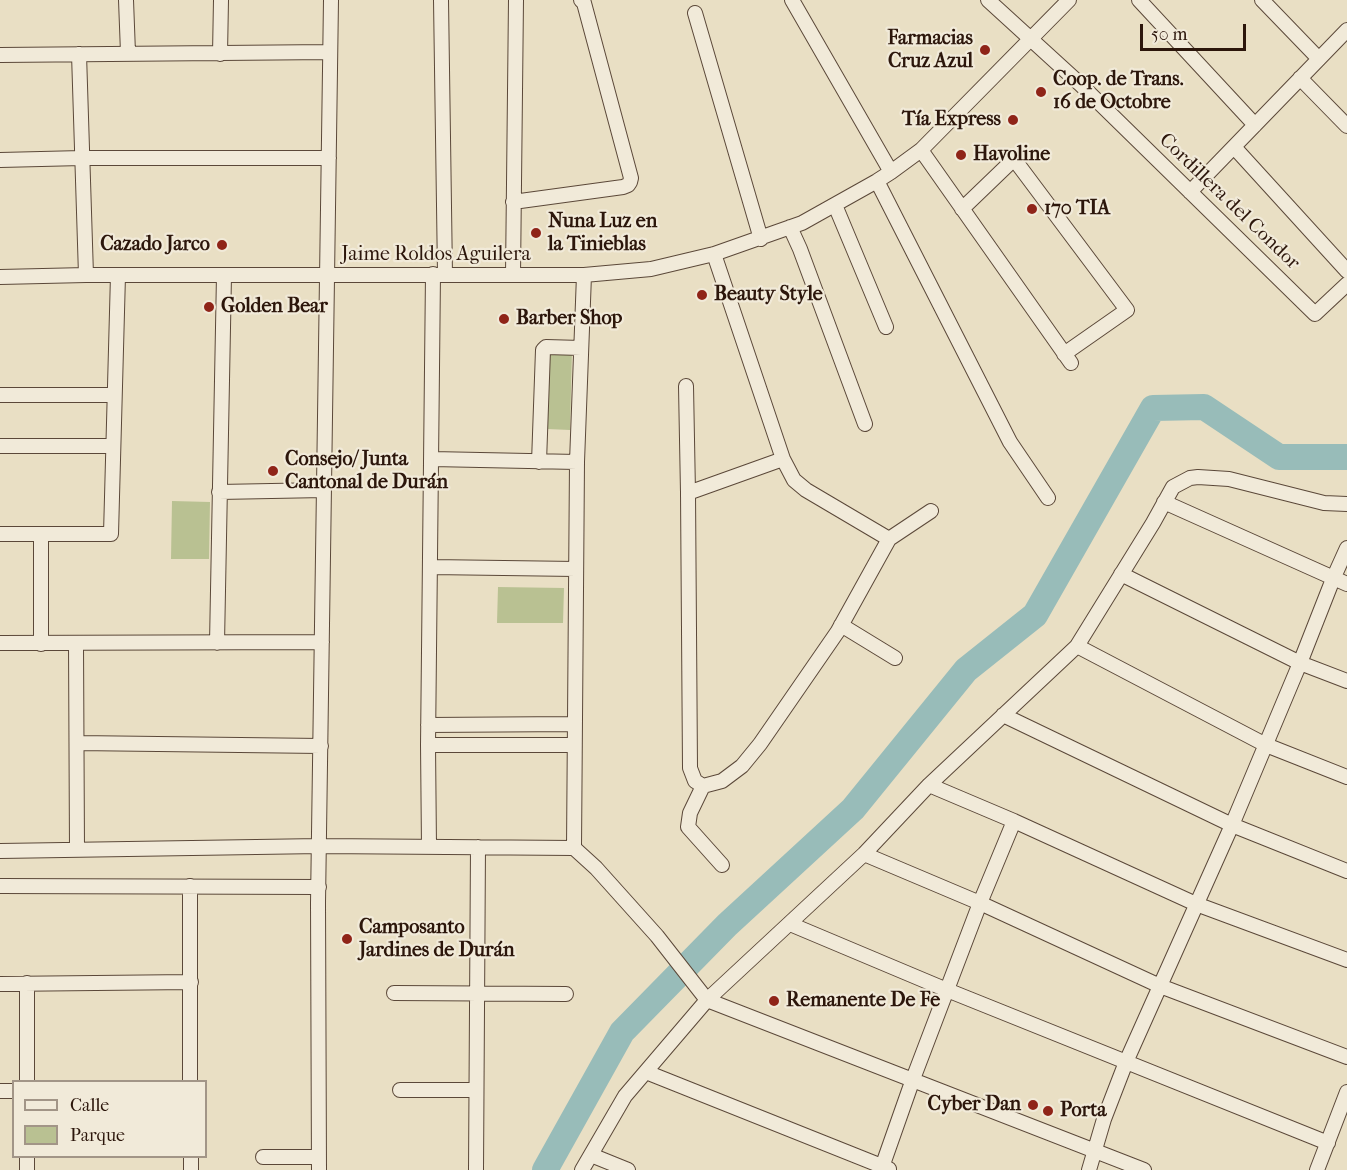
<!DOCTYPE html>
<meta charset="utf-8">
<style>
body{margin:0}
#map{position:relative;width:1347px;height:1170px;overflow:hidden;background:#e9dfc4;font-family:"IM FELL French Canon",serif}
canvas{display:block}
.legend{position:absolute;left:12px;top:1080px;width:195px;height:78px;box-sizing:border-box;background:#f1ead9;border:2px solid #a29587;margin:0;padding:8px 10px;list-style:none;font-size:18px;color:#2c160b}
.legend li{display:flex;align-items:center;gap:12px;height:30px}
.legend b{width:30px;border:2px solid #a29587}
.scale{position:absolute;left:1140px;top:24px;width:106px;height:27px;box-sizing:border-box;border:3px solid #2c160b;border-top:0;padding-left:8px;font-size:18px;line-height:21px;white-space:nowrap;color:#2c160b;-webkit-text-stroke:4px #f1ead9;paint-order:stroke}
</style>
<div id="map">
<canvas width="1347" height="1170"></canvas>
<ul class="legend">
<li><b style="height:8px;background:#f1ead9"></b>Calle</li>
<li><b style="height:16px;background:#b9c192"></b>Parque</li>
</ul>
<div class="scale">50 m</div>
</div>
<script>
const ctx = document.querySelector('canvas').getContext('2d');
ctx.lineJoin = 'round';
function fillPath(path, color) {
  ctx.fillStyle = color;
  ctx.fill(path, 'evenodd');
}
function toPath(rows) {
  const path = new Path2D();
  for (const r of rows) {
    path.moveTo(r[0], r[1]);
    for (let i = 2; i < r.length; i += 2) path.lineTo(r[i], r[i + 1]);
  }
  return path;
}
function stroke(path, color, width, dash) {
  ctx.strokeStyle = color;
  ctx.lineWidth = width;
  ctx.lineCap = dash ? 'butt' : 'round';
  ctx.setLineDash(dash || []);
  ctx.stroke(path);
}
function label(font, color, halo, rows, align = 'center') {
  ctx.font = font + ' "IM FELL French Canon",serif';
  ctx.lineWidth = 4.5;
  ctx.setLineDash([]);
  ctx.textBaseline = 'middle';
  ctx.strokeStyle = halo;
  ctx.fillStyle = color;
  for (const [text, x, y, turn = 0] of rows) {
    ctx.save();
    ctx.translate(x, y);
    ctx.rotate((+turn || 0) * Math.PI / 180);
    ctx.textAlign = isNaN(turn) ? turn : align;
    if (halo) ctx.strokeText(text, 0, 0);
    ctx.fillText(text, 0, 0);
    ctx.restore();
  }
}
fillPath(toPath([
 [548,349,572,350,570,430,547,429],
 [172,501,210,502,209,559,171,559],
 [498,587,564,588,563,623,497,623]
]), '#b9c192');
stroke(toPath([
 [545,1170,622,1032,727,925,853,809,966,670,1035,615,1153,408,1204,407,1279,457,1347,457]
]), '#98bcb9', 26);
const minor = toPath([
 [126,0,128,53],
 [441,0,445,274],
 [792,0,891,172],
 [988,0,1080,84,1315,314,1347,284],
 [1139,0,1255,125],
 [1262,0,1319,59],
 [695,13,761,239],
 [79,54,86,275],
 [220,54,221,0],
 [0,55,330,52],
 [1300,78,1347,126],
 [1234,147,1347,271],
 [921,150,1071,363],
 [0,160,82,158,329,158],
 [877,181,1010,442,1048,498],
 [1190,192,1347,30],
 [513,202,623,187,628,185,630,182,631,178,584,3,581,0],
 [835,205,886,327],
 [962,209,1014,159,1127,310,1064,354],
 [790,227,800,249,865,424],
 [714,254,783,459,794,480,806,490,889,539],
 [513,275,516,0],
 [0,277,86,275,584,275,651,269,714,254,802,223,877,181,891,172,921,150,1069,0],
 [686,386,688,493,690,768,695,781,703,786,722,781,742,766,760,744,838,631,889,539,931,511],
 [0,395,114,395],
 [0,446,113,446],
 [432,459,577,462],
 [539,462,543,350,546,347,581,348],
 [219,492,324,490],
 [688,493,783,459],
 [1164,502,1347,584],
 [0,534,111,534,118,275],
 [431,567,576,569],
 [1121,574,1300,663,1347,681],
 [841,625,895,658],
 [0,643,322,642],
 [217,643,224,275],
 [41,644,41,534],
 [76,644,77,850],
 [1077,646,1266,745,1347,777],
 [1003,715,1232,825,1347,871],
 [428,725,574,724],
 [77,743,321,746],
 [428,745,574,745],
 [929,785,1014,821,1196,904,1347,960],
 [703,786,690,813,688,827,722,865],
 [429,847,428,745,433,274],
 [574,848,577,462,584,275],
 [0,851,320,846,574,848,596,868,657,936,707,1000,1144,1170],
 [864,854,980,903,1160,986,1347,1057],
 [0,886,319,887],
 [790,924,947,990,1328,1143],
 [27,983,27,1082],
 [0,984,191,982],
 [394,993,566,994],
 [646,1072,889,1169],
 [190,1082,190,886],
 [400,1090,476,1090],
 [0,1091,14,1091],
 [591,1155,628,1170],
 [27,1156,27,1170],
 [191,1156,191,1170],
 [263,1157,319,1157],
 [319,1170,318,903,331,0],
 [476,1170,478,847],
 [582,1170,625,1096,707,1000,864,854,929,785,1077,646,1153,523,1173,487,1190,478,1198,477,1229,479,1324,503,1347,504],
 [881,1170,913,1079,980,903,1014,821],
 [1089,1170,1104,1119,1126,1062,1232,825,1300,663,1333,579,1347,548],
 [1317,1170,1347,1092]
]);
stroke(minor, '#5b4839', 16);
stroke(minor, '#f1ead9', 14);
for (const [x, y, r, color] of [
 [985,50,6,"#8f2418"],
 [1041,92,6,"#8f2418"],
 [1013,120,6,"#8f2418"],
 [961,155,6,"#8f2418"],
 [1032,209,6,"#8f2418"],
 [536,233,6,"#8f2418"],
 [222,245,6,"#8f2418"],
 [702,295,6,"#8f2418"],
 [209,307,6,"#8f2418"],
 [504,319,6,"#8f2418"],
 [273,471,6,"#8f2418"],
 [347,939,6,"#8f2418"],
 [774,1001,6,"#8f2418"],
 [1033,1105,6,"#8f2418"],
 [1048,1111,6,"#8f2418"]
]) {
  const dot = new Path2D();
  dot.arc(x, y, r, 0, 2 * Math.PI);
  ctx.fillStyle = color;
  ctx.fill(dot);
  stroke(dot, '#f1ead9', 2);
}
label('bold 20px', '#2c160b', '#f1ead9', [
 ["Farmacias",973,39,"right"],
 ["Cruz Azul",973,62,"right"],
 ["Coop. de Trans.",1053,80],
 ["16 de Octobre",1053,103],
 ["Tía Express",1001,120,"right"],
 ["Havoline",973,155],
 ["170 TIA",1044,209],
 ["Nuna Luz en",548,222],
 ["la Tinieblas",548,245],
 ["Cazado Jarco",210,245,"right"],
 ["Beauty Style",714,295],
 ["Golden Bear",221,307],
 ["Barber Shop",516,319],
 ["Consejo/ Junta",285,460],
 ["Cantonal de Durán",285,483],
 ["Camposanto",359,928],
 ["Jardines de Durán",359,951],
 ["Remanente De Fe",786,1001],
 ["Cyber Dan",1021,1105,"right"],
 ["Porta",1060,1111]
], 'left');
label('20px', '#2c160b', '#f1ead9', [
 ["Cordillera del Condor",1229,202,44],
 ["Jaime Roldos Aguilera",436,255]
]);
</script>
